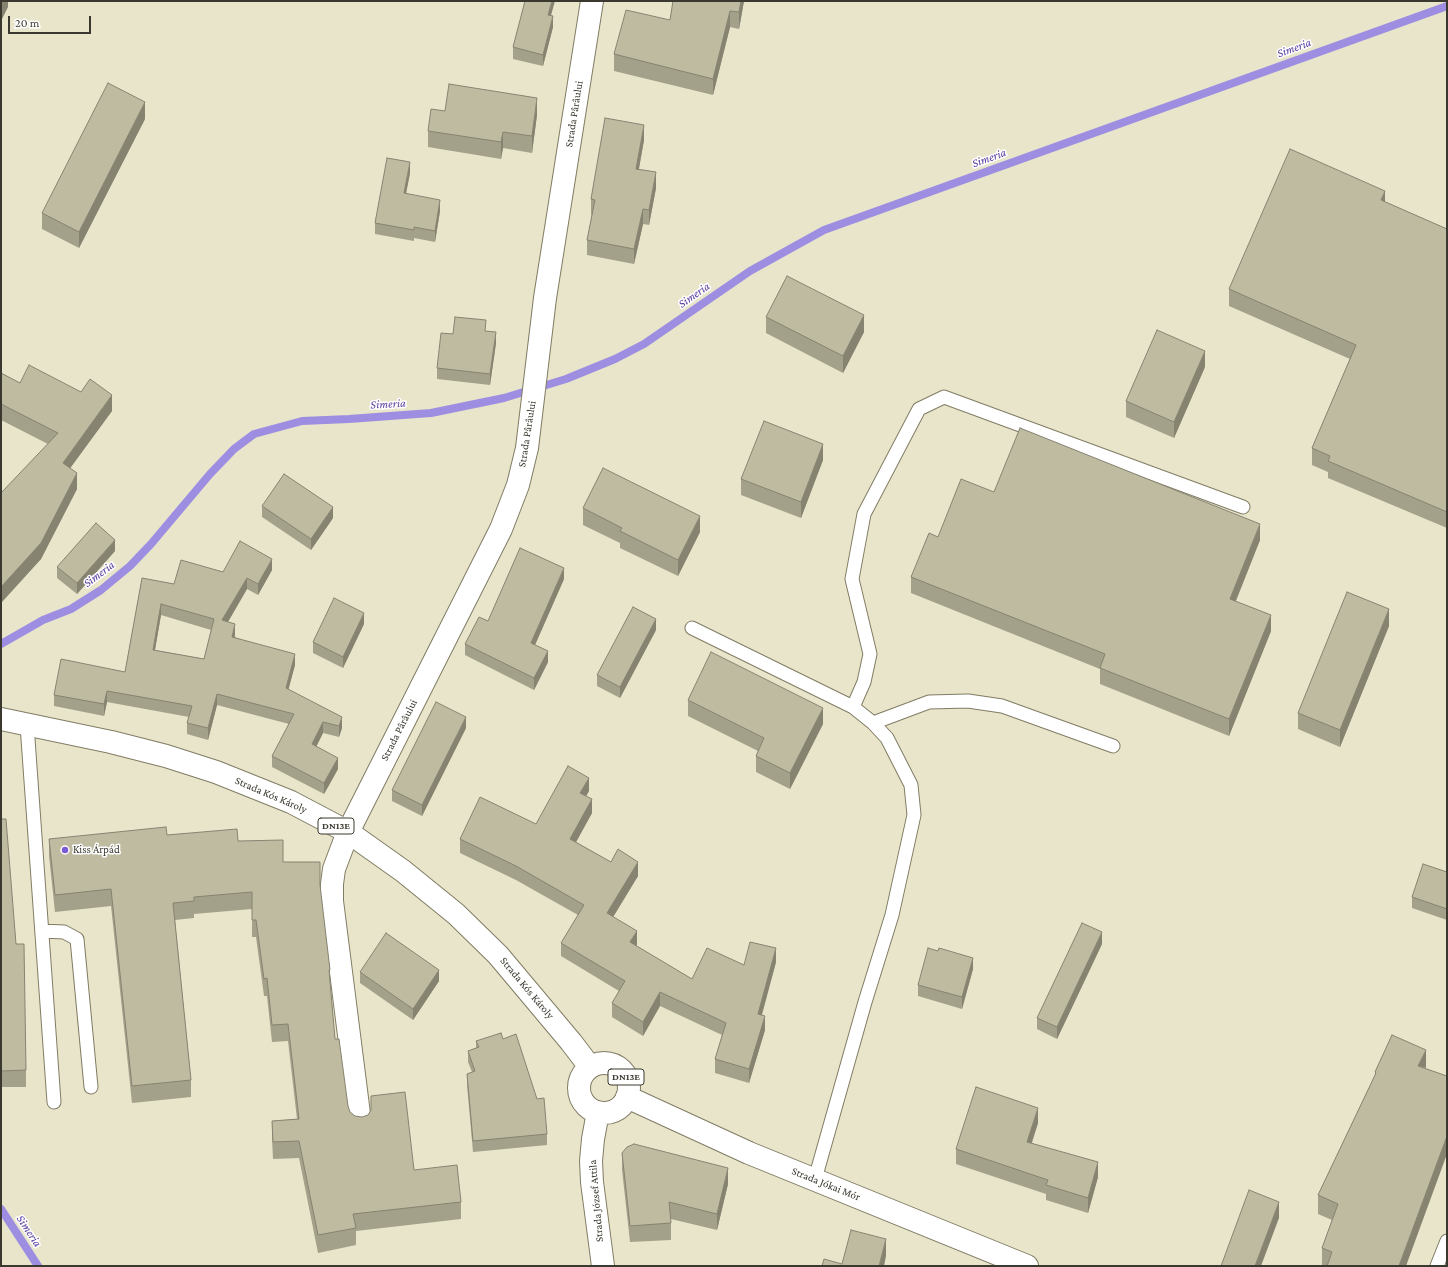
<!DOCTYPE html>
<meta charset="utf-8">
<style>
body{margin:0}
#map{position:relative;width:1448px;height:1267px;overflow:hidden;background:#e9e5cb;font-family:"Crimson Pro",serif}
canvas{display:block}
.frame{position:absolute;inset:0;border:2px solid #3b392f;pointer-events:none}
.scale{position:absolute;left:8px;top:16px;width:83px;height:18px;box-sizing:border-box;border:2px solid #3b392f;border-top:0;padding-left:5px;font-size:12px;line-height:14px;white-space:nowrap;color:#3b392f;-webkit-text-stroke:3px #fff;paint-order:stroke}
</style>
<div id="map">
<canvas width="1448" height="1267"></canvas>
<div class="frame"></div>
<div class="scale">20 m</div>
</div>
<script>
const ctx = document.querySelector('canvas').getContext('2d');
ctx.lineJoin = 'round';
function toPath(rows) {
  const path = new Path2D();
  for (const r of rows) {
    if (r.length === 3) {
      path.moveTo(r[0] + r[2], r[1]);
      path.arc(r[0], r[1], r[2], 0, 2 * Math.PI);
      continue;
    }
    path.moveTo(r[0], r[1]);
    for (let i = 2; i < r.length; i += 2) path.lineTo(r[i], r[i + 1]);
  }
  return path;
}
function stroke(path, color, width, dash) {
  ctx.strokeStyle = color;
  ctx.lineWidth = width;
  ctx.lineCap = dash ? 'butt' : 'round';
  ctx.setLineDash(dash || []);
  ctx.stroke(path);
}
function fillPath(path, color) {
  ctx.fillStyle = color;
  ctx.fill(path, 'evenodd');
}
function label(font, color, halo, rows, align = 'center') {
  ctx.font = font + ' "Crimson Pro",serif';
  ctx.lineWidth = 3;
  ctx.setLineDash([]);
  ctx.textBaseline = 'middle';
  ctx.strokeStyle = halo;
  ctx.fillStyle = color;
  for (const [text, x, y, turn = 0] of rows) {
    ctx.save();
    ctx.translate(x, y);
    ctx.rotate((+turn || 0) * Math.PI / 180);
    ctx.textAlign = isNaN(turn) ? turn : align;
    if (halo) ctx.strokeText(text, 0, 0);
    ctx.fillText(text, 0, 0);
    ctx.restore();
  }
}
stroke(toPath([
 [1,644,43,620,71,609,101,590,130,566,151,544,210,474,234,449,254,434,302,421,349,419,431,413,504,398,566,379,615,359,644,344,750,271,824,230,1447,6],
 [1,1209,38,1266]
]), '#9d8ee2', 8);
const service = toPath([
 [692,628,853,707,873,723,887,738,911,785,914,815,892,915,865,1002,815,1179],
 [853,707,864,682,870,654,852,579,864,514,919,409,944,397,1243,507],
 [873,723,929,702,968,701,1002,706,1113,746],
 [27,725,54,1102],
 [42,931,64,932,77,939,91,1087],
 [1437,1266,1447,1241]
]);
const minor = toPath([
 [360,1122,332,901,332,884,334,869,348,832,501,529,518,485,527,448,545,298,592,1]
]);
const secondary = toPath([
 [627,1097,749,1153,1027,1266]
]);
const primary = toPath([
 [1,719,111,742,166,756,216,772,291,802,348,832,403,871,456,914,498,955,571,1042,590,1067],
 [604,1088,25],
 [598,1112,593,1139,591,1161,592,1182,603,1266]
]);
stroke(service, '#807c64', 15);
stroke(minor, '#807c64', 24);
stroke(secondary, '#807c64', 24);
stroke(primary, '#807c64', 24);
stroke(service, '#fff', 13);
stroke(minor, '#fff', 22);
stroke(secondary, '#fff', 22);
stroke(primary, '#fff', 22);
fillPath(toPath([
 [673,1,744,1,739,29,730,27,713,95,614,71,614,54,670,20],
 [551,15,553,27,543,66,513,59,513,47],
 [537,115,532,153,503,148,501,159,428,147,428,131],
 [145,119,79,248,42,229,42,213],
 [644,140,639,169,656,188,649,225,643,224,634,264,587,255,587,240,592,215,591,215,591,199],
 [410,173,406,193,440,211,435,242,414,238,414,241,375,234,375,223],
 [1385,202,1447,229,1447,528,1328,478,1328,472,1312,465,1312,448,1350,359,1229,306,1229,289],
 [766,317,864,332,843,373,766,333],
 [486,331,496,343,490,385,437,379,437,368,453,334],
 [1205,367,1174,438,1126,417,1126,401],
 [1,373,20,383,112,411,70,468,77,489,41,559,1,603,1,493,48,444,1,420],
 [823,460,801,518,741,495,741,479],
 [994,492,1260,540,1236,601,1271,631,1229,736,1100,684,1100,669,911,593,911,577],
 [262,506,333,518,311,550,262,517],
 [583,508,700,532,678,576,620,548,620,543,583,525],
 [115,551,77,594,57,578,57,567],
 [272,570,258,595,247,589,228,622,235,635,235,637,295,665,288,689,342,728,339,737,323,733,316,747,338,769,324,794,272,767,272,756,289,724,217,705,208,740,187,734,187,723,189,717,107,702,104,716,54,706,54,695,125,672,142,578,174,584,223,572],
 [161,615,211,630,204,659,155,650],
 [564,579,535,645,548,662,534,690,465,655,465,644,488,621],
 [364,624,343,668,313,653,313,642],
 [1389,626,1340,747,1298,729,1298,713],
 [656,630,620,698,597,686,597,675],
 [688,700,823,724,790,789,756,772,756,756,758,751,688,716],
 [466,728,422,816,392,801,392,790],
 [589,791,586,796,592,813,576,842,611,862,638,876,613,917,637,945,636,946,692,979,744,965,776,962,762,1015,765,1030,749,1083,715,1073,715,1059,722,1035,660,1006,643,1036,612,1017,612,1003,619,991,561,956,561,943,578,915,516,880,460,853,460,839,536,824],
 [1,819,26,1070,26,1087,1,1087],
 [167,835,238,841,283,862,320,887,330,970,330,987,335,1039,348,1106,350,1112,414,1170,461,1202,461,1219,356,1231,356,1245,318,1253,299,1158,273,1159,272,1138,272,1121,297,1119,288,1041,272,1042,267,996,264,996,256,937,252,937,252,909,194,914,194,918,175,920,191,1080,191,1097,132,1103,111,906,55,912,49,856,49,839],
 [1447,872,1447,920,1412,908,1412,897],
 [1102,944,1057,1039,1037,1029,1037,1018],
 [938,951,973,969,962,1009,918,996,918,985],
 [360,972,439,981,413,1020,360,983],
 [1392,1035,1406,1266,1322,1266,1322,1248,1332,1220,1318,1214,1318,1195,1375,1075,1375,1072],
 [503,1039,547,1134,547,1145,473,1152,467,1085,467,1074,472,1072,468,1062,468,1051,476,1048,476,1041],
 [1038,1123,1032,1143,1098,1177,1088,1213,1046,1200,1046,1194,956,1164,956,1149],
 [622,1153,728,1184,717,1230,671,1219,671,1240,630,1242,622,1170]
]), '#a4a18a');
fillPath(toPath([
 [3,1,8,1,8,7,1,21,1,4],
 [552,1,555,1,548,26,548,15],
 [741,1,744,1,739,29,739,12],
 [730,11,730,27,713,95,713,79],
 [553,16,553,27,543,66,543,55],
 [2,36,2,52,1,54,1,38],
 [537,98,537,115,532,153,532,136],
 [145,102,145,119,79,248,79,232],
 [644,125,644,140,636,184,636,169],
 [503,132,503,148,501,159,501,142],
 [410,162,410,173,404,204,404,193],
 [656,172,656,188,649,225,649,210],
 [1385,191,1385,207,1381,200],
 [440,200,440,211,435,242,435,231],
 [643,209,643,224,634,264,634,249],
 [864,315,864,332,843,373,843,356],
 [496,332,496,343,490,385,490,374],
 [1205,351,1205,367,1174,438,1174,422],
 [112,395,112,411,63,478,63,463],
 [823,444,823,460,801,518,801,502],
 [77,473,77,489,41,559,1,603,1,587],
 [333,507,333,518,311,550,311,539],
 [700,516,700,532,678,576,678,560],
 [1260,524,1260,540,1230,615,1230,599],
 [115,540,115,551,77,594,77,583],
 [272,559,272,570,258,595,258,584],
 [564,568,564,579,531,654,531,643],
 [247,578,247,589,222,632,222,620],
 [161,604,161,615,153,661,153,650],
 [1389,609,1389,626,1340,747,1340,730],
 [364,613,364,624,343,668,343,657],
 [1271,615,1271,631,1229,736,1229,719],
 [656,619,656,630,620,698,620,687],
 [235,624,235,635,232,648,232,637],
 [548,651,548,662,534,690,534,678],
 [295,654,295,665,286,699,286,688],
 [107,691,107,702,104,716,104,704],
 [217,694,217,705,208,740,208,728],
 [823,708,823,724,790,789,790,773],
 [342,717,342,728,339,737,339,726],
 [466,717,466,728,422,816,422,805],
 [323,722,323,733,312,755,312,744],
 [338,758,338,769,324,794,324,783],
 [589,778,589,791,580,807,580,793],
 [592,799,592,813,570,853,570,839],
 [638,862,638,876,607,927,607,913],
 [637,931,637,945,630,956,630,942],
 [1102,932,1102,944,1057,1039,1057,1027],
 [776,948,776,962,758,1028,758,1014],
 [973,958,973,969,962,1009,962,997],
 [439,970,439,981,413,1020,413,1009],
 [660,992,660,1006,643,1036,643,1022],
 [765,1016,765,1030,749,1083,749,1069],
 [1426,1050,1426,1068,1418,1066],
 [1038,1108,1038,1123,1027,1156,1027,1142],
 [1447,1136,1447,1154,1406,1266,1399,1266],
 [1098,1162,1098,1177,1088,1213,1088,1198],
 [728,1168,728,1184,717,1230,717,1214],
 [1279,1202,1279,1218,1261,1266,1255,1266],
 [886,1239,886,1256,884,1266,879,1266]
]), '#868371');
const building = toPath([
 [525,1,552,1,548,15,553,16,543,55,513,47,525,1],
 [673,1,741,1,739,12,730,11,713,79,614,54,626,10,670,20,673,1],
 [108,83,145,102,79,232,42,213,108,83],
 [449,84,537,98,532,136,503,132,501,142,428,131,431,109,445,111,449,84],
 [605,118,644,125,636,169,656,172,649,210,643,209,634,249,587,240,595,200,591,199,605,118],
 [1290,149,1385,191,1381,200,1447,229,1447,512,1328,461,1330,456,1312,448,1356,345,1229,289,1290,149],
 [387,158,410,162,404,193,440,200,435,231,414,227,414,230,375,223,387,158],
 [787,276,864,315,843,356,766,317,787,276],
 [455,317,486,320,485,331,496,332,490,374,437,368,441,333,453,334,455,317],
 [1157,330,1205,351,1174,422,1126,401,1157,330],
 [29,365,81,392,90,379,112,395,63,463,77,473,41,543,1,587,1,493,58,433,1,404,1,373,20,383,29,365],
 [764,421,823,444,801,502,741,479,764,421],
 [1020,428,1260,524,1230,599,1271,615,1229,719,1100,668,1105,654,911,577,929,533,938,537,961,479,994,492,1020,428],
 [603,468,700,516,678,560,620,531,622,528,583,508,603,468],
 [284,474,333,507,311,539,262,506,284,474],
 [96,523,115,540,77,583,57,567,96,523],
 [240,541,272,559,258,584,247,578,222,620,235,624,232,637,295,654,286,688,342,717,339,726,323,722,312,744,338,758,324,783,272,756,294,714,217,694,208,728,187,723,192,706,107,691,104,704,54,695,61,659,125,672,142,578,174,584,181,560,223,572,240,541],
 [161,604,214,619,204,659,153,650,161,604],
 [520,548,564,568,531,643,548,651,534,678,465,644,479,617,488,621,520,548],
 [1347,592,1389,609,1340,730,1298,713,1347,592],
 [334,598,364,613,343,657,313,642,334,598],
 [633,607,656,619,620,687,597,675,633,607],
 [711,652,823,708,790,773,756,756,764,738,688,700,711,652],
 [436,702,466,717,422,805,392,790,436,702],
 [568,766,589,778,580,793,592,799,570,839,611,862,618,849,638,862,607,913,637,931,630,942,692,979,707,948,744,965,750,942,776,948,758,1014,765,1016,749,1069,715,1059,726,1023,660,992,643,1022,612,1003,625,981,561,943,584,905,516,866,460,839,480,797,536,824,568,766],
 [1,819,6,819,16,944,24,944,26,1070,1,1071,1,819],
 [166,827,167,835,237,829,238,841,283,840,283,862,320,862,320,885,330,970,329,970,335,1039,339,1039,348,1106,350,1112,355,1116,362,1117,368,1115,371,1110,371,1096,405,1092,414,1170,457,1165,461,1202,353,1214,356,1228,318,1235,299,1141,273,1142,272,1121,299,1119,288,1024,272,1025,267,978,264,979,256,920,252,920,252,892,194,897,194,901,173,903,191,1080,132,1086,111,889,55,895,49,839,166,827],
 [1423,864,1447,872,1447,909,1412,897,1423,864],
 [1082,923,1102,932,1057,1027,1037,1018,1082,923],
 [386,933,439,970,413,1009,360,972,386,933],
 [928,948,938,951,939,948,973,958,962,997,918,985,928,948],
 [501,1033,503,1039,516,1034,537,1099,544,1098,547,1134,473,1141,467,1074,475,1071,468,1051,479,1047,476,1041,501,1033],
 [1392,1035,1426,1050,1418,1066,1447,1076,1447,1136,1399,1266,1327,1266,1332,1252,1322,1248,1338,1204,1318,1195,1376,1073,1375,1072,1392,1035],
 [976,1087,1038,1108,1027,1142,1098,1162,1088,1198,1046,1185,1048,1180,956,1149,976,1087],
 [634,1144,728,1168,717,1214,669,1202,671,1223,630,1226,622,1153,627,1147,634,1144],
 [1249,1190,1279,1202,1255,1266,1221,1266,1249,1190],
 [851,1230,886,1239,879,1266,822,1266,824,1259,842,1264,851,1230]
]);
fillPath(building, '#bfbba1');
stroke(building, '#868371', 1);
for (const [x, y, r, color] of [
 [65,850,4,"#7a5bd6"]
]) {
  const dot = new Path2D();
  dot.arc(x, y, r, 0, 2 * Math.PI);
  ctx.fillStyle = color;
  ctx.fill(dot);
  stroke(dot, '#fff', 1.5);
}
for (const [x, y, w] of [
 [336,826,36],
 [626,1077,36]
]) {
  const box = new Path2D();
  box.roundRect(x - w / 2, y - 8, w, 16, 3);
  ctx.fillStyle = '#fff';
  ctx.fill(box);
  stroke(box, '#3b392f', 1);
}
label('bold 10px', '#3b392f', null, [
 ["DN13E",336,826],
 ["DN13E",626,1077]
]);
label('11px', '#3b392f', '#fff', [
 ["Strada Pârâului",574,114,-81],
 ["Strada Pârâului",527,434,-81],
 ["Strada Pârâului",399,730,-63],
 ["Strada Kós Károly",271,795,23],
 ["Strada Kós Károly",527,988,50],
 ["Strada Jókai Mór",826,1184,22],
 ["Strada József Attila",596,1201,-95]
]);
label('11px', '#3b392f', '#fff', [
 ["Kiss Árpád",73,850]
], 'left');
label('italic 12px', '#563c9e', '#fff', [
 ["Simeria",1294,48,-20],
 ["Simeria",989,158,-20],
 ["Simeria",694,295,-35],
 ["Simeria",388,404,-3],
 ["Simeria",99,574,-37],
 ["Simeria",29,1231,57]
]);
</script>
